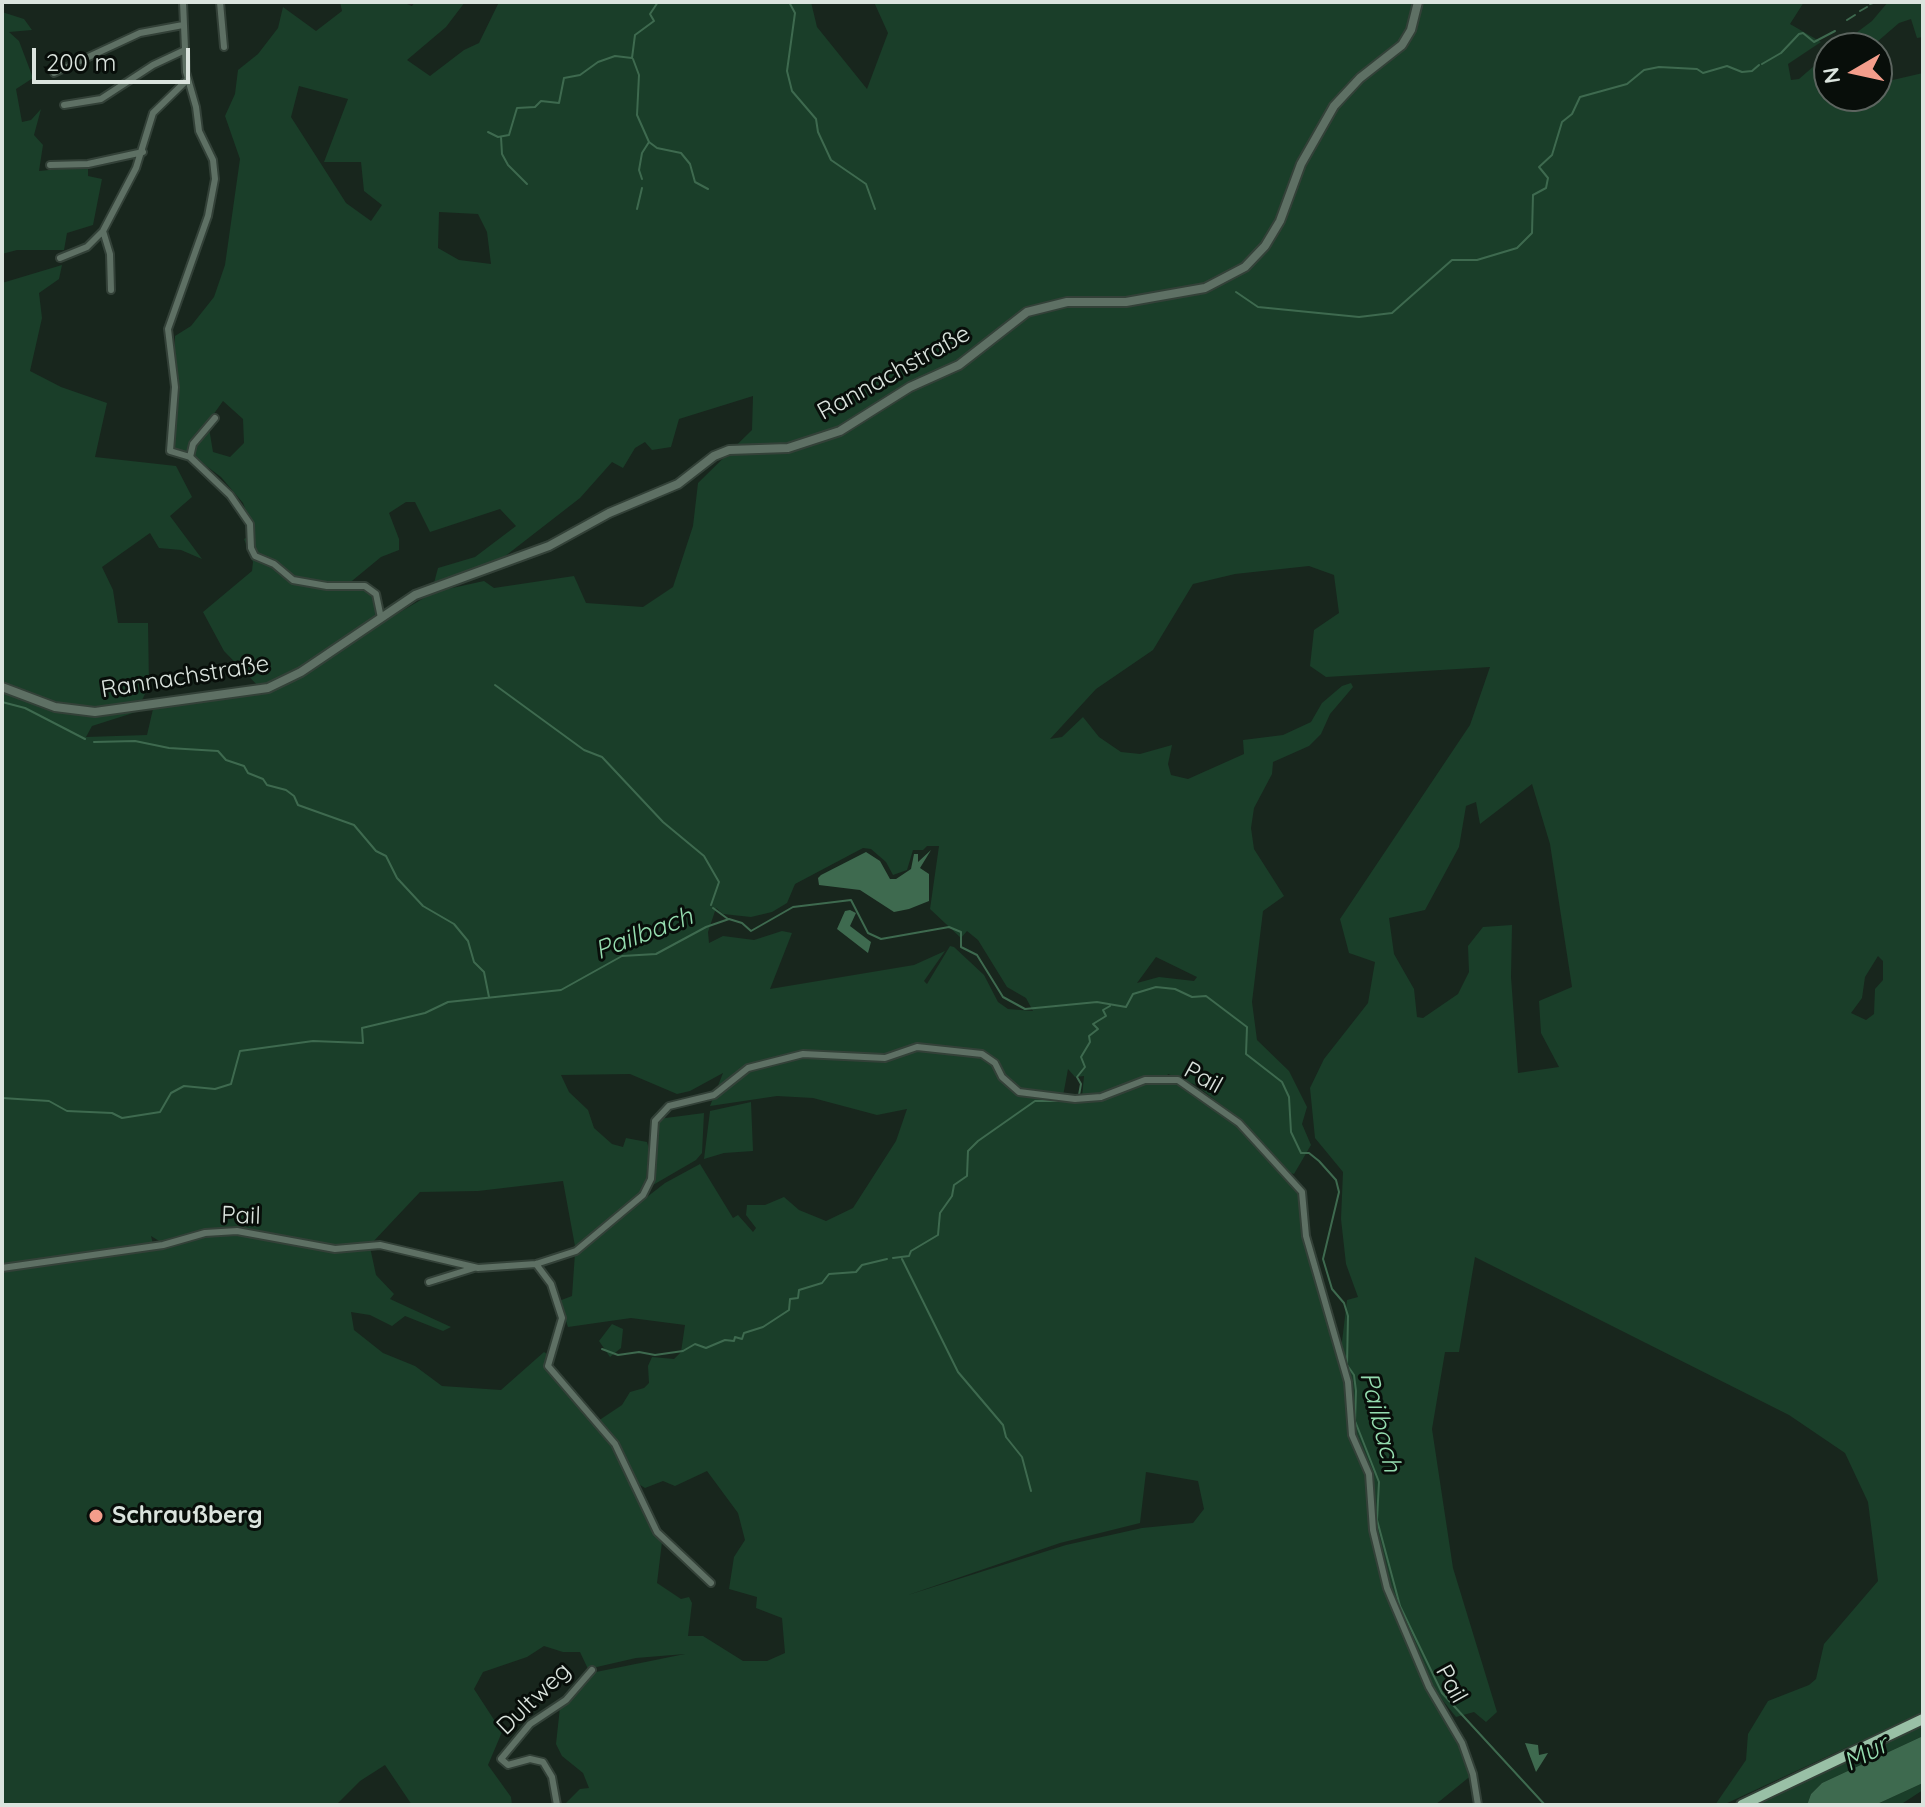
<!DOCTYPE html>
<meta charset="utf-8">
<style>
body{margin:0}
#map{position:relative;width:1925px;height:1807px;overflow:hidden;background:#18261d;font-family:Quicksand,sans-serif}
canvas{display:block}
.frame{position:absolute;inset:0;border:4px solid #dbe4de;pointer-events:none}
.north{position:absolute;left:1813px;top:32px;width:80px;height:80px;box-sizing:border-box;background:#080e0a;border:2px solid #5c645f;border-radius:50%;rotate:261deg;font-size:22px;font-weight:700;line-height:32px;text-align:center;color:#dbe4de}
.north::after{content:'';display:block;margin:auto;width:28px;height:36px;background:#f49d8b;clip-path:polygon(50% 0,100% 100%,50% 72%,0 100%)}
.scale{position:absolute;left:32px;top:48px;width:158px;height:36px;box-sizing:border-box;border:4px solid #dbe4de;border-top:0;padding-left:10px;font-size:24px;line-height:28px;white-space:nowrap;color:#dbe4de;-webkit-text-stroke:6px #080e0a;paint-order:stroke}
</style>
<div id="map">
<canvas width="1925" height="1807"></canvas>
<div class="frame"></div>
<div class="north">N</div>
<div class="scale">200 m</div>
</div>
<script>
const ctx = document.querySelector('canvas').getContext('2d');
ctx.lineJoin = 'round';
function fillPath(path, color) {
  ctx.fillStyle = color;
  ctx.fill(path, 'evenodd');
}
function toPath(rows) {
  const path = new Path2D();
  for (const r of rows) {
    path.moveTo(r[0], r[1]);
    for (let i = 2; i < r.length; i += 2) path.lineTo(r[i], r[i + 1]);
  }
  return path;
}
function stroke(path, color, width, dash) {
  ctx.strokeStyle = color;
  ctx.lineWidth = width;
  ctx.lineCap = dash ? 'butt' : 'round';
  ctx.setLineDash(dash || []);
  ctx.stroke(path);
}
function label(font, color, halo, rows, align = 'center') {
  ctx.font = font + ' Quicksand,sans-serif';
  ctx.lineWidth = 6;
  ctx.setLineDash([]);
  ctx.textBaseline = 'middle';
  ctx.strokeStyle = halo;
  ctx.fillStyle = color;
  for (const [text, x, y, turn = 0] of rows) {
    ctx.save();
    ctx.translate(x, y);
    ctx.rotate((+turn || 0) * Math.PI / 180);
    ctx.textAlign = isNaN(turn) ? turn : align;
    if (halo) ctx.strokeText(text, 0, 0);
    ctx.fillText(text, 0, 0);
    ctx.restore();
  }
}
fillPath(toPath([
 [340,2,402,2,412,6,415,2,465,2,446,27,407,60,430,76,464,50,479,43,499,2,811,2,817,27,867,89,888,33,874,2,1804,2,1790,24,1821,42,1788,64,1791,80,1799,79,1829,53,1829,96,1877,96,1877,73,1884,82,1923,73,1923,1712,1723,1805,1715,1805,1746,1760,1748,1734,1768,1701,1809,1685,1816,1679,1824,1644,1878,1581,1868,1502,1845,1453,1789,1415,1475,1257,1459,1352,1445,1352,1432,1429,1453,1568,1497,1712,1486,1722,1474,1712,1456,1717,1432,1687,1388,1583,1375,1525,1373,1479,1354,1431,1352,1383,1341,1350,1347,1300,1358,1297,1346,1264,1341,1219,1343,1172,1315,1138,1310,1088,1324,1059,1368,1003,1375,962,1349,953,1340,919,1470,725,1490,667,1326,677,1310,666,1314,630,1339,613,1334,575,1309,566,1235,574,1193,584,1153,650,1096,689,1050,739,1062,737,1083,717,1099,737,1121,752,1140,754,1172,745,1168,764,1171,775,1188,779,1244,754,1243,740,1283,735,1311,722,1322,703,1342,686,1351,683,1353,687,1330,714,1321,734,1309,746,1273,762,1272,774,1254,808,1251,828,1254,849,1284,896,1263,911,1252,1002,1257,1040,1289,1071,1307,1107,1302,1124,1311,1145,1294,1174,1282,1171,1272,1161,1302,1192,1306,1236,1348,1382,1352,1435,1369,1474,1373,1530,1387,1588,1429,1687,1456,1730,1473,1774,1435,1805,564,1805,580,1789,589,1788,583,1773,562,1756,556,1744,560,1707,591,1673,685,1654,636,1658,588,1669,580,1652,563,1652,544,1646,527,1657,483,1672,474,1689,502,1732,488,1765,511,1797,512,1805,412,1805,385,1765,360,1781,336,1805,2,1805,2,1271,33,1267,114,1251,154,1251,214,1233,270,1236,333,1249,370,1247,376,1275,394,1294,390,1299,451,1327,443,1331,405,1316,392,1326,370,1315,351,1312,354,1330,383,1353,415,1366,442,1386,501,1390,544,1352,547,1354,544,1365,615,1450,648,1524,662,1542,657,1583,681,1599,689,1597,692,1603,688,1636,703,1636,743,1661,767,1661,785,1653,782,1618,756,1608,757,1597,729,1589,734,1557,745,1540,738,1513,707,1471,675,1486,663,1481,645,1488,632,1480,619,1447,598,1421,622,1405,630,1392,644,1388,649,1383,648,1366,652,1357,674,1359,681,1352,685,1325,631,1318,568,1327,559,1301,572,1296,575,1253,665,1183,700,1164,733,1218,738,1215,753,1232,756,1228,746,1215,747,1205,765,1205,784,1197,799,1210,826,1221,853,1208,896,1141,907,1109,877,1115,813,1098,777,1096,710,1106,723,1073,690,1091,677,1094,630,1074,561,1075,569,1092,588,1110,594,1128,612,1144,623,1147,626,1138,647,1142,649,1149,645,1188,590,1238,575,1246,563,1181,478,1191,420,1192,371,1244,335,1247,275,1234,228,1230,193,1234,164,1244,151,1236,153,1244,131,1249,114,1248,35,1260,33,1265,2,1265,2,283,62,265,59,279,39,293,42,318,30,371,61,387,107,403,95,457,176,466,192,497,170,516,202,559,181,550,159,548,150,533,102,567,113,590,118,623,148,623,149,686,136,712,92,726,86,737,147,735,153,709,264,692,224,651,203,612,252,571,253,562,244,539,254,533,243,503,221,477,189,453,173,450,175,336,191,326,214,297,225,265,240,159,225,116,235,94,238,70,258,54,278,28,283,7,316,31,342,11],
 [299,86,348,99,324,162,361,162,364,191,382,205,371,221,346,203,291,117],
 [439,212,478,214,487,232,491,264,459,260,438,248],
 [753,396,752,430,698,483,693,526,673,587,643,607,586,603,574,576,494,588,484,581,434,592,380,624,372,596,364,588,347,585,381,557,399,550,399,539,389,513,406,502,415,502,430,532,500,509,516,526,475,557,438,568,434,583,495,564,580,498,612,462,623,468,635,448,645,442,652,450,671,447,679,419],
 [223,401,243,419,244,443,230,457,213,452,208,422],
 [1532,784,1550,844,1572,987,1539,1001,1541,1033,1559,1067,1518,1073,1511,977,1512,925,1483,927,1468,946,1469,972,1458,994,1423,1018,1417,1017,1414,989,1394,954,1389,918,1425,910,1459,847,1466,806,1476,802,1480,824],
 [927,846,939,846,930,909,961,938,967,931,978,940,1007,987,1026,998,1033,1011,1008,1009,998,1002,984,975,954,947,950,946,927,984,924,981,945,951,914,965,770,989,792,933,782,931,754,940,723,936,709,943,708,932,716,908,723,914,751,917,772,912,787,903,795,884,863,848,871,849,886,862,893,875,907,870,913,850,923,850],
 [1878,956,1883,961,1883,980,1875,989,1874,1014,1866,1020,1851,1013,1862,998,1865,977],
 [1156,957,1197,977,1194,981,1159,977,1137,983],
 [996,1063,1012,1085,1031,1093,1063,1096,1068,1069,1075,1077,1084,1076,1082,1097,1100,1095,1143,1081,1111,1094,1087,1099,1041,1096,1012,1088],
 [1168,1074,1196,1085,1245,1124,1272,1160,1239,1123,1185,1083,1166,1078],
 [1146,1472,1198,1481,1204,1509,1193,1523,1142,1528,1066,1545,908,1595,1060,1543,1140,1523],
 [1888,2,1923,2,1923,37,1917,38,1911,19,1899,23,1870,48,1836,48,1872,21],
 [2,12,24,19,32,30,9,32,19,41,33,78,16,89,22,122,31,120,41,109,34,135,43,145,39,171,88,166,88,176,102,179,93,225,67,233,64,250,17,250,2,254],
 [751,1102,753,1151,724,1153,704,1159,710,1111],
 [704,1113,702,1153,696,1160,653,1185,658,1119],
 [612,1324,623,1329,621,1348,610,1357,599,1341],
 [1923,1723,1923,1736,1822,1783,1811,1794,1807,1805,1753,1805],
 [1923,1783,1923,1790,1900,1805,1875,1805]
]), '#1a3e29');
fillPath(toPath([
 [931,850,920,868,929,874,929,901,909,909,894,912,860,890,819,885,818,878,821,875,866,852,880,861,890,879,896,879,911,869,914,854,918,854,918,862],
 [850,910,856,913,850,926,871,942,868,953,837,929,845,911],
 [1923,1736,1923,1783,1875,1805,1807,1805,1811,1794,1822,1783],
 [1525,1743,1538,1745,1539,1755,1548,1753,1536,1772]
]), '#3e6a4f');
stroke(toPath([
 [789,2,795,13,787,71,792,91,816,119,818,132,831,160,866,184,875,209],
 [1870,4,1876,2],
 [1860,11,1867,7],
 [1847,20,1855,15],
 [633,59,639,75,637,115,649,142,642,153,639,170,642,179],
 [1762,64,1781,53,1799,34,1803,33,1814,42,1835,31],
 [488,132,498,137,509,135,517,108,535,107,541,101,559,103,564,78,580,75,598,62,615,56,632,58,635,35,654,21,650,14,658,2],
 [501,137,502,154,508,165,527,184],
 [649,142,657,148,681,153,690,164,695,182,708,189],
 [637,209,642,188],
 [1236,292,1258,307,1359,317,1392,313,1452,260,1477,260,1517,248,1532,233,1533,195,1546,188,1548,178,1539,167,1552,155,1562,122,1572,114,1580,97,1627,84,1644,70,1659,67,1697,69,1703,73,1727,66,1742,72,1752,71,1759,65],
 [495,685,584,750,602,757,663,822,704,856,719,882,711,905],
 [2,702,25,708,85,739],
 [94,742,135,741,169,748,218,751,226,760,244,766,248,773,263,779,267,785,286,790,294,796,298,805,354,825,376,851,386,856,397,878,423,906,454,924,468,941,474,962,484,972,489,997],
 [713,908,728,919],
 [1079,1095,1081,1084,1077,1077,1085,1067,1081,1057,1090,1042,1089,1036,1098,1029,1093,1024,1106,1016,1103,1010,1110,1006],
 [2,1098,49,1101,67,1111,112,1113,122,1118,160,1112,171,1093,184,1086,215,1089,231,1084,240,1051,313,1041,363,1043,362,1028,425,1013,448,1002,561,990,622,956,656,954,706,927,729,919,742,923,751,931,793,907,851,900,868,933,881,939,949,927,961,932,961,947,977,955,1003,997,1025,1009,1097,1002,1126,1007,1133,994,1156,987,1175,989,1192,997,1206,996,1247,1027,1246,1054,1282,1082,1289,1097,1291,1132,1301,1153,1309,1153,1319,1161,1336,1180,1339,1192,1323,1259,1332,1289,1344,1303,1348,1316,1347,1365,1354,1375,1356,1391,1355,1421,1379,1482,1377,1520,1400,1606,1442,1693,1545,1805],
 [893,1258,909,1256,911,1251,938,1235,940,1213,952,1196,954,1185,967,1176,968,1151,978,1141,1035,1101,1077,1101],
 [902,1259,958,1372,1003,1425,1006,1437,1022,1457,1031,1491],
 [602,1349,618,1355,639,1352,655,1355,683,1351,695,1344,706,1348,725,1340,734,1341,735,1337,742,1339,744,1333,763,1327,789,1310,790,1299,798,1298,799,1290,822,1283,829,1274,856,1272,862,1265,887,1259]
]), '#3e6a4f', 2);
const minor = toPath([
 [183,2,186,72,196,107,199,131,213,160,215,179,208,216,168,329,175,387,170,451,190,457,230,495,250,524,251,548,255,556,274,564,293,580,327,586,365,586,376,594,381,618],
 [220,2,224,47],
 [54,73,140,33,183,25],
 [64,105,101,99,153,65,185,50],
 [50,165,88,164,143,152],
 [103,231,110,254,111,290],
 [60,258,87,247,103,231,136,168,153,113,187,80],
 [190,457,193,444,215,418],
 [536,1264,551,1284,562,1318,548,1366,615,1444,657,1532,711,1583],
 [2,1268,163,1245,205,1233,237,1231,335,1249,380,1245,478,1268,536,1264,576,1251,643,1195,651,1179,655,1121,669,1106,714,1095,748,1068,803,1054,885,1058,917,1047,982,1054,995,1063,1002,1077,1019,1092,1075,1099,1101,1097,1145,1080,1178,1080,1239,1123,1302,1192,1306,1236,1348,1382,1352,1435,1369,1474,1373,1530,1387,1588,1429,1687,1462,1743,1473,1774,1478,1805],
 [429,1282,474,1268],
 [557,1805,552,1777,543,1762,530,1759,508,1765,501,1759,530,1724,566,1700,592,1670]
]);
const tertiary = toPath([
 [2,687,55,707,95,712,268,688,301,672,415,595,549,546,609,513,678,484,714,456,729,450,788,448,840,431,910,387,959,365,1027,312,1067,302,1126,302,1205,288,1245,267,1265,246,1280,221,1301,164,1334,106,1360,78,1402,45,1411,30,1418,2]
]);
const primary = toPath([
 [1742,1805,1923,1719]
]);
stroke(minor, '#334138', 10);
stroke(tertiary, '#334138', 12);
stroke(primary, '#334138', 14);
stroke(minor, '#5e7064', 6);
stroke(tertiary, '#5e7064', 8);
stroke(primary, '#99c0a6', 10);
for (const [x, y, r, color] of [
 [96,1516,8,"#f49d8b"]
]) {
  const dot = new Path2D();
  dot.arc(x, y, r, 0, 2 * Math.PI);
  ctx.fillStyle = color;
  ctx.fill(dot);
  stroke(dot, '#080e0a', 3);
}
label('24px', '#dbe4de', '#080e0a', [
 ["Rannachstraße",894,373,-29],
 ["Rannachstraße",185,677,-9],
 ["Pail",1203,1078,29],
 ["Pail",241,1216,2],
 ["Pail",1451,1684,61],
 ["Dultweg",534,1699,-44]
]);
label('bold 24px', '#dbe4de', '#080e0a', [
 ["Schraußberg",112,1516]
], 'left');
label('italic 26px', '#95dcaf', '#080e0a', [
 ["Pailbach",644,934,-21],
 ["Pailbach",1380,1422,76],
 ["Mur",1866,1754,-28]
]);
</script>
